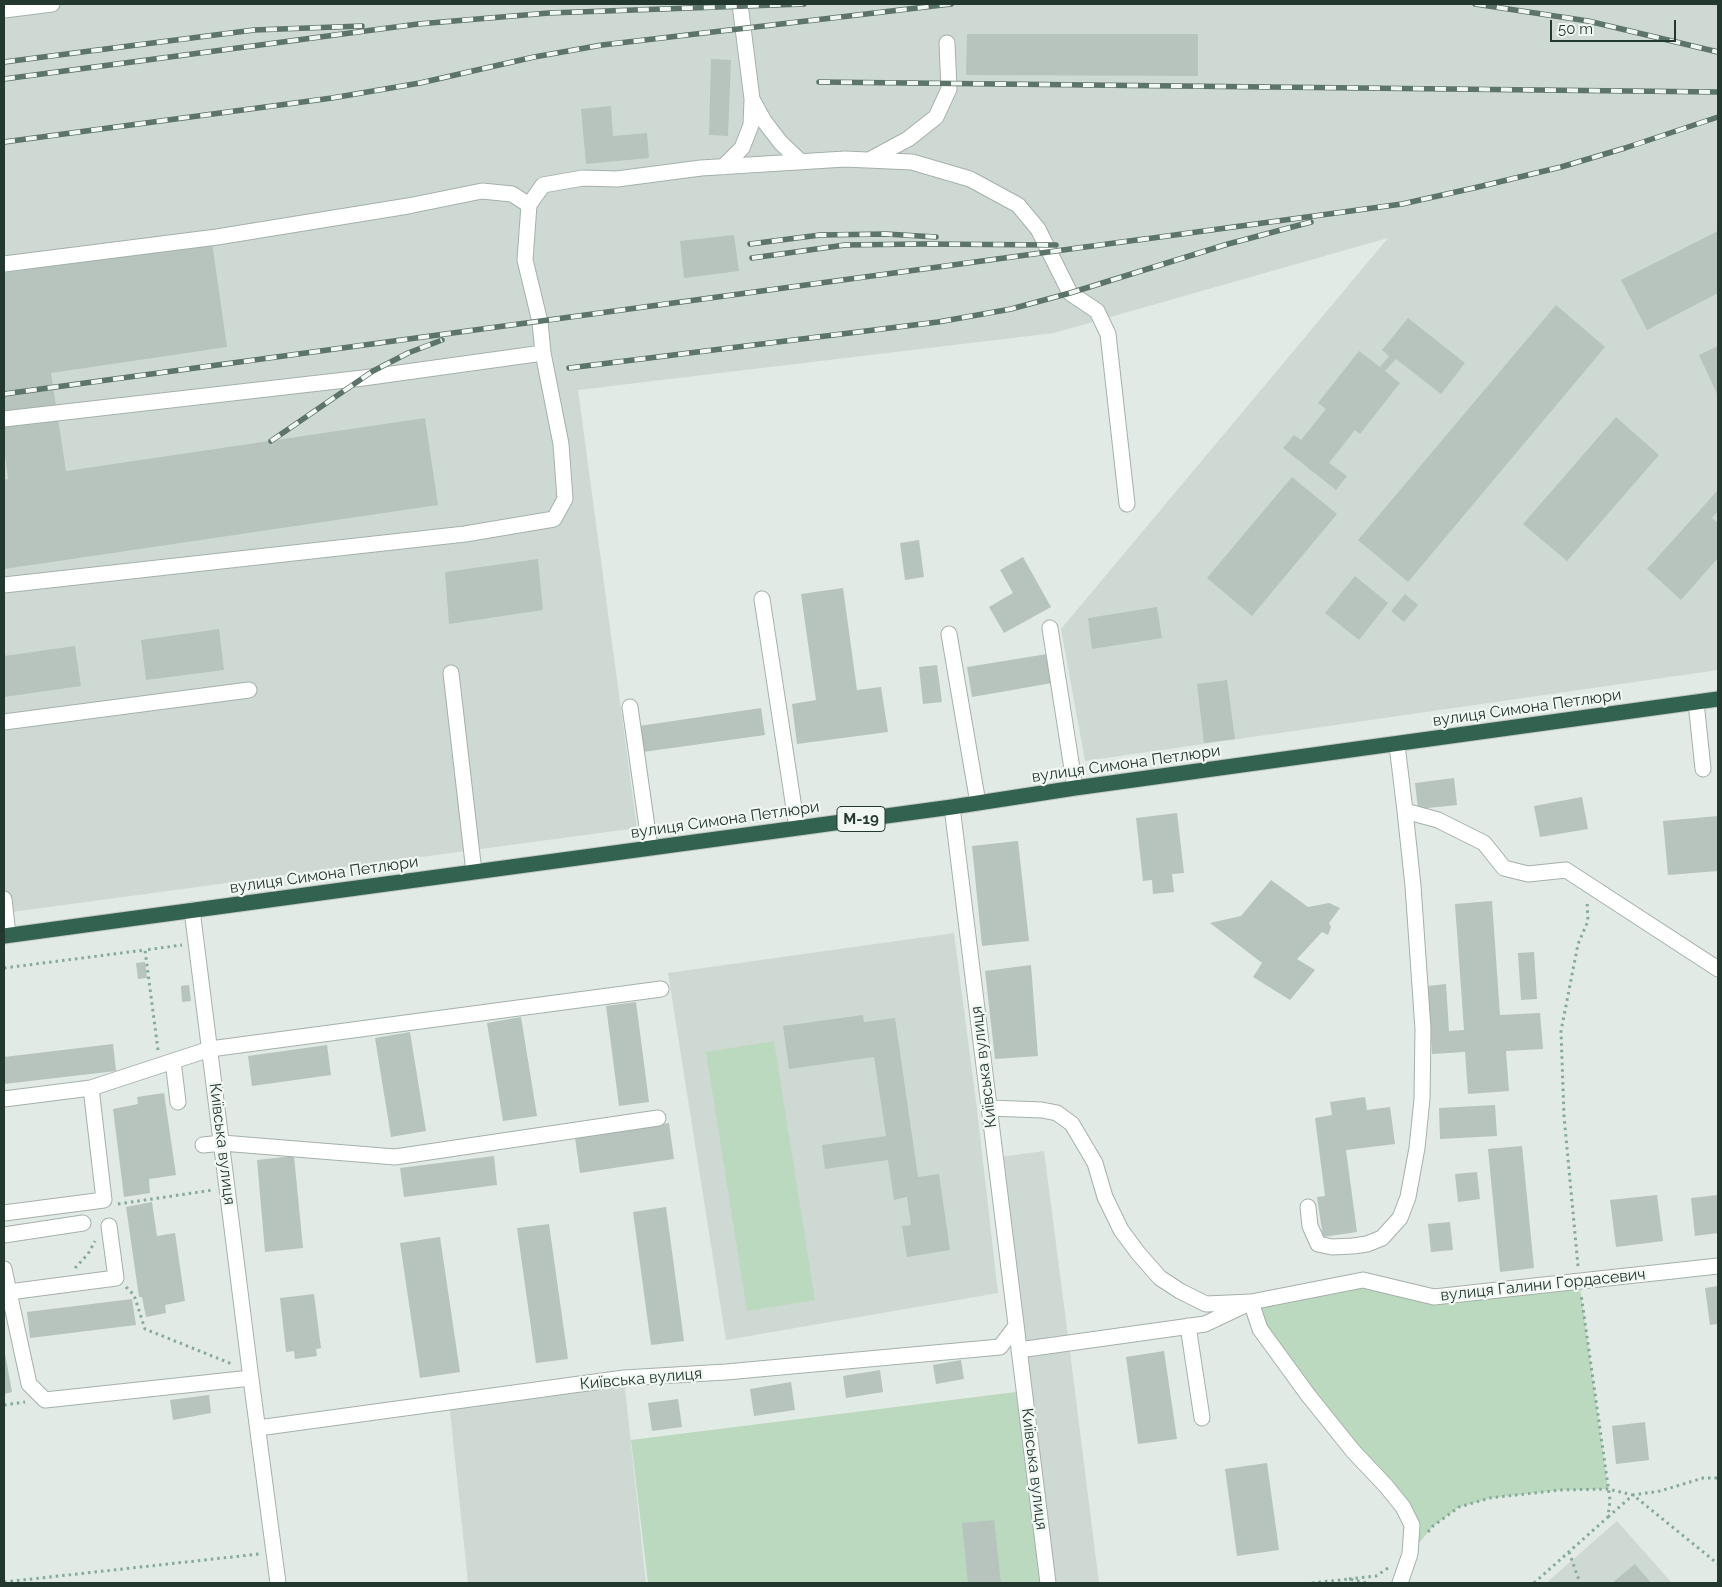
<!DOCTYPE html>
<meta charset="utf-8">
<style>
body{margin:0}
#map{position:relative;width:1722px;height:1587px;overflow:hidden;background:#e1eae4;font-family:Raleway,sans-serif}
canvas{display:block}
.frame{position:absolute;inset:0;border:5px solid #23382f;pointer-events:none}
.scale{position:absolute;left:1550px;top:20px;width:126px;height:22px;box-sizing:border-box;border:2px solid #23382f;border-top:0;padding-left:6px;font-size:15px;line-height:18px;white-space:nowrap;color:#23382f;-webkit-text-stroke:4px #f1f7f3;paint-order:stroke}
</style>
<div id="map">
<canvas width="1722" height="1587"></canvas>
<div class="frame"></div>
<div class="scale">50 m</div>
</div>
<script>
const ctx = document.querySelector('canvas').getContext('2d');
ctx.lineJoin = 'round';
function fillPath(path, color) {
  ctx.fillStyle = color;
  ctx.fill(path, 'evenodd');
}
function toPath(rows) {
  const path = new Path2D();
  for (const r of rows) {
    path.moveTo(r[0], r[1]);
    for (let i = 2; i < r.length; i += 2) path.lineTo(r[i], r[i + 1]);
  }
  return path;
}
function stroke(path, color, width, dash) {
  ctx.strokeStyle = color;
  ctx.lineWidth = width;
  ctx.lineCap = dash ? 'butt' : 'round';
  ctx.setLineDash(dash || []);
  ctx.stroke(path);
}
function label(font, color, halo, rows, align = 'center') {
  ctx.font = font + ' Raleway,sans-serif';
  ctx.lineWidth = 4.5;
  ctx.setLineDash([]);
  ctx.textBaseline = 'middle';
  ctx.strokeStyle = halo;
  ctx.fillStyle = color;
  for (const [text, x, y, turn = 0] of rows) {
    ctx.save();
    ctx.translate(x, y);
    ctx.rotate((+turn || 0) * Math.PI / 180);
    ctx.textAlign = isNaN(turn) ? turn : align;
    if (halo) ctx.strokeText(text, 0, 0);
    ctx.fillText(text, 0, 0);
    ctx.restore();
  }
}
fillPath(toPath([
 [4,4,1718,4,1718,670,1085,761,1061,629,1388,238,1054,333,578,390,637,828,4,913],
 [954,933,977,1109,998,1293,726,1340,668,973],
 [1044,1151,1069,1344,1099,1583,1048,1583,994,1158],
 [624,1378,646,1583,468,1583,449,1402],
 [1617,1521,1672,1583,1546,1583]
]), '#cfd9d3');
fillPath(toPath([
 [774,1041,815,1300,747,1311,706,1052],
 [1363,1280,1434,1297,1579,1281,1608,1489,1560,1490,1490,1498,1459,1507,1433,1526,1410,1554,1412,1525,1353,1451,1251,1302],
 [1024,1391,1048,1583,648,1583,631,1440]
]), '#bbd9be');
fillPath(toPath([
 [967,34,1198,34,1198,76,966,75],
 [711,59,731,60,728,136,709,135],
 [611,106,613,136,647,133,649,158,586,164,581,109],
 [1718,231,1718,293,1647,330,1621,280],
 [734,235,739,271,684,278,680,241],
 [212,242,227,347,51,373,66,471,425,418,438,505,4,569,4,480,8,479,4,448,4,273],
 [1556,305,1605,347,1408,582,1358,540],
 [1408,318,1465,363,1441,394,1396,359,1385,371,1400,383,1360,434,1355,430,1329,463,1347,476,1336,490,1283,448,1294,435,1301,440,1326,409,1318,403,1359,351,1380,367,1389,356,1382,350],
 [1718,346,1718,396,1699,355],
 [1616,417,1659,455,1567,561,1523,524],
 [1292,477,1337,514,1252,616,1207,578],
 [1718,490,1718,511,1712,518,1718,523,1718,558,1681,600,1647,569],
 [919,540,924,577,905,580,900,543],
 [1023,557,1051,607,1004,633,989,607,1013,593,1000,570],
 [538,559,543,610,449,624,445,572],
 [1355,576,1388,603,1359,640,1325,613],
 [843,588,857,690,881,687,888,732,797,744,792,704,816,700,801,594],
 [1405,594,1418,605,1404,622,1391,611],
 [1157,607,1162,638,1092,649,1088,618],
 [219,629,224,670,146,680,141,640],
 [75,646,81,686,4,697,4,656],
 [1047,654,1052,683,972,697,967,667],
 [937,665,942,702,923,704,919,667],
 [1227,680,1235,739,1204,743,1197,684],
 [761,708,765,735,643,752,639,726],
 [1454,778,1457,805,1418,809,1415,783],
 [1582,797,1588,829,1540,837,1534,806],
 [1177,813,1184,873,1172,874,1174,892,1153,894,1152,880,1143,881,1136,818],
 [1718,816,1718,871,1668,875,1663,821],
 [1018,841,1029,941,982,946,972,846],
 [1271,880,1308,907,1329,903,1340,908,1329,923,1331,927,1328,935,1322,932,1297,959,1315,970,1290,1000,1253,977,1262,963,1210,923,1241,916],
 [1492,901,1500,1015,1540,1013,1543,1049,1506,1051,1509,1091,1468,1094,1465,1052,1432,1054,1428,986,1446,984,1449,1031,1464,1030,1455,904],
 [1534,952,1537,999,1521,1000,1518,953],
 [145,962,147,978,138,979,136,963],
 [1031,965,1038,1056,995,1059,985,971],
 [189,985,191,1001,182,1002,181,986],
 [636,1002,649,1102,619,1106,606,1006],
 [863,1015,864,1022,895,1018,918,1177,939,1174,950,1250,907,1257,902,1226,911,1225,907,1197,894,1200,888,1160,825,1169,822,1145,886,1136,874,1057,789,1069,783,1026],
 [521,1017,537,1116,503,1121,487,1023],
 [410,1032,426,1131,391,1137,375,1038],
 [113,1044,116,1071,4,1084,4,1057],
 [327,1045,331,1075,252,1086,248,1056],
 [164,1093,176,1175,149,1179,150,1193,124,1197,113,1109,138,1104,137,1097],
 [1365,1097,1367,1110,1390,1107,1395,1144,1346,1150,1357,1232,1323,1237,1317,1197,1325,1196,1315,1118,1332,1115,1330,1102],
 [1495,1105,1497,1136,1440,1139,1439,1108],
 [669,1123,674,1159,580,1173,575,1138],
 [1522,1146,1534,1268,1500,1272,1488,1149],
 [294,1156,303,1248,265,1252,257,1160],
 [494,1156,497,1185,404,1197,400,1168],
 [1477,1172,1480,1199,1458,1202,1455,1174],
 [1657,1195,1663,1241,1616,1247,1610,1200],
 [1718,1195,1718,1233,1695,1236,1691,1198],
 [152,1202,157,1236,175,1233,185,1301,165,1305,166,1313,146,1317,142,1297,139,1297,126,1207],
 [666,1207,684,1341,651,1345,633,1212],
 [1450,1222,1453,1250,1431,1252,1428,1224],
 [549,1224,568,1359,536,1363,517,1228],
 [440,1237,460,1372,420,1378,400,1243],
 [1718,1286,1718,1324,1710,1325,1705,1288],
 [314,1294,321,1348,316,1349,317,1356,295,1359,294,1351,286,1352,280,1298],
 [132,1299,136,1325,30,1338,27,1312],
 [4,1348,12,1392,4,1394],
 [1164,1351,1177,1439,1138,1444,1126,1357],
 [961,1360,964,1379,936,1384,933,1365],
 [880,1370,883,1392,846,1398,843,1376],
 [791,1382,795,1410,754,1416,750,1389],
 [209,1395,211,1413,173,1420,170,1400],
 [678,1399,682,1427,652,1431,648,1403],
 [1645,1422,1649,1460,1616,1464,1612,1426],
 [1267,1463,1279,1550,1237,1556,1225,1469],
 [994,1520,1001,1583,968,1583,962,1523],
 [1635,1564,1651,1583,1612,1583]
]), '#b6c4bd');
const minor = toPath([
 [740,4,752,99,764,121,781,143,801,162],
 [4,10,52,4],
 [869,160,908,139,936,117,949,89,947,43],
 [723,167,742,148,751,125,752,100],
 [4,264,217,237,408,206,482,191,512,194,529,205],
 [4,419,363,378,543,353],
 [4,585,465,534,554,519,565,499,561,444,543,353,540,322,525,260,529,205,543,185,583,178,617,179,701,168,845,159,912,162,970,179,1018,205,1038,229,1070,293,1097,311,1108,334,1127,504],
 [762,599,797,828],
 [1050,628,1075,788],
 [949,634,978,803],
 [451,673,474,872],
 [1696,702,1703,769],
 [630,707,650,848],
 [4,722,249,690],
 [1397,745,1405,811,1438,820,1484,843,1504,868,1528,874,1566,870,1718,969],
 [952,807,1048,1583],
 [4,899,8,935],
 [192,910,250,1371,278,1583],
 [173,1061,178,1102],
 [4,1099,91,1088,210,1049,661,989],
 [989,1108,1042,1110,1057,1113,1072,1124,1095,1163,1105,1197,1121,1230,1138,1253,1160,1278,1180,1291,1206,1304,1251,1302,1363,1280,1434,1297,1718,1266],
 [203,1145,222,1143,395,1157,658,1118],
 [1308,1207,1310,1226,1318,1244,1332,1247,1353,1246,1367,1244,1382,1238,1400,1218,1408,1197,1417,1148,1422,1099,1423,1029,1413,886,1405,811],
 [4,1213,104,1200,91,1088],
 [4,1235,83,1223],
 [4,1269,29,1384,45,1400,251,1378],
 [9,1292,116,1278,109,1226],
 [1251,1302,1260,1329,1308,1395,1353,1451,1386,1486,1403,1507,1412,1525,1410,1554,1400,1583],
 [1188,1326,1202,1418],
 [1019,1350,1205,1324,1245,1305],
 [258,1428,624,1378,726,1372,1000,1347,1016,1326]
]);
const highway = toPath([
 [4,936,952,807,1075,788,1718,699]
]);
stroke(minor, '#a4b1aa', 17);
stroke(highway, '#c1c7c5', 17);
stroke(toPath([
 [4,968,145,950],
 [158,1050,145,950,182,945],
 [118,1204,213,1190],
 [1578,1266,1564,1116,1561,1031,1578,944,1588,921,1587,901],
 [75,1268,88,1254,95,1241],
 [126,1287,134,1295,145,1329,232,1364],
 [4,1405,25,1402],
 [1608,1517,1633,1495,1660,1491,1703,1478,1718,1478],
 [1428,1532,1433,1526,1459,1507,1490,1498,1560,1490,1608,1489,1633,1495,1718,1564],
 [1569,1552,1580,1583],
 [1349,1579,1376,1576,1388,1568],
 [4,1582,259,1554],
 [1312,1583,1349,1579,1367,1583],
 [1534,1583,1608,1517,1610,1500,1581,1294]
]), '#84aa98', 3, [2.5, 4]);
stroke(minor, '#fff', 15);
stroke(highway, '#326250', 15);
const rail = toPath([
 [1475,4,1588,21,1718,52],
 [4,62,254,30,362,26],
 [4,79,418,24,549,13,804,4],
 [819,82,1718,92],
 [4,142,332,98,420,83,534,57,602,45,951,4],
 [1138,240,1402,204,1478,187,1561,167,1625,148,1718,117],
 [750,244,820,235,886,234,936,237],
 [752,258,845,245,922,244,1056,245],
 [569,368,938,322,1011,309,1070,293,1228,244,1311,222],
 [4,394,1144,239],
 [271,441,373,371,408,353,442,340]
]);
stroke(rail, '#5d746a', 5.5);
stroke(rail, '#f1f7f3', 4, [11]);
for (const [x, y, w] of [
 [861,819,48]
]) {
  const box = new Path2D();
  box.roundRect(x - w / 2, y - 12.5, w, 25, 4);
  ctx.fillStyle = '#f1f7f3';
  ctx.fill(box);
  stroke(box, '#23382f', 1);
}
label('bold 15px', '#23382f', null, [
 ["М-19",861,819]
]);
label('16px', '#23382f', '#f1f7f3', [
 ["вулиця Симона Петлюри",1527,708,-8],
 ["вулиця Симона Петлюри",1126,764,-8],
 ["вулиця Симона Петлюри",725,820,-8],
 ["вулиця Симона Петлюри",324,875,-8],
 ["Київська вулиця",984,1067,-97],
 ["Київська вулиця",222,1144,83],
 ["вулиця Галини Гордасевич",1543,1285,-6],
 ["Київська вулиця",641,1379,-5],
 ["Київська вулиця",1034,1469,83]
]);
</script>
